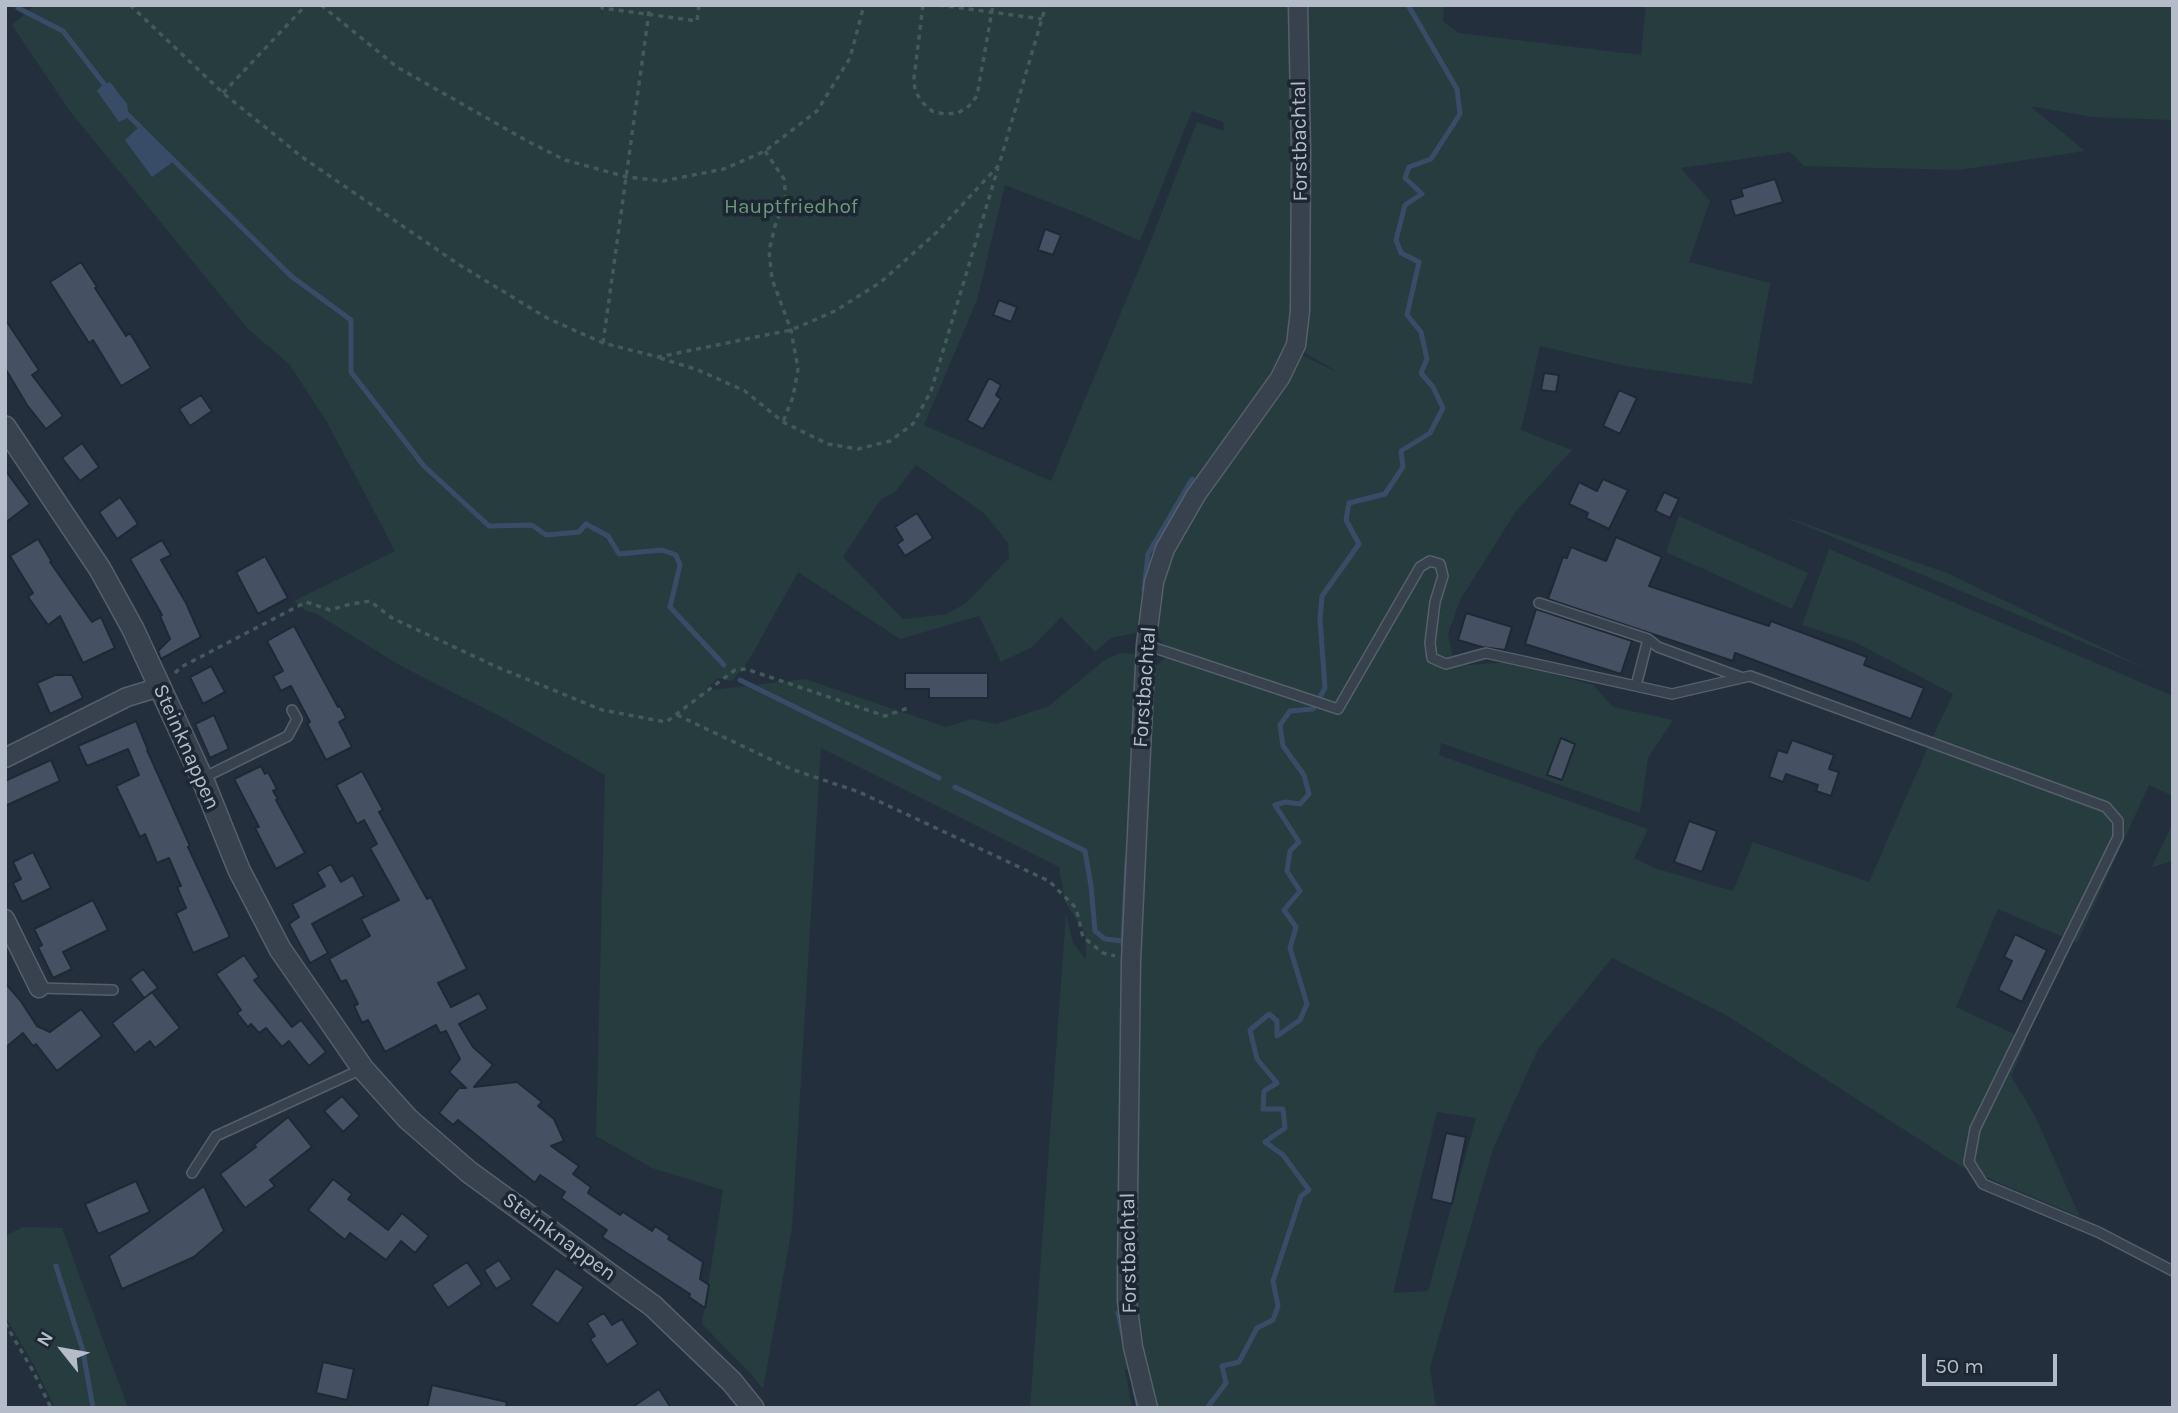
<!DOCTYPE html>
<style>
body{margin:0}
#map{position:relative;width:2178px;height:1413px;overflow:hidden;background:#242f3e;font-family:Karla,sans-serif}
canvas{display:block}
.frame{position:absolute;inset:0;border:7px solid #b4bcc9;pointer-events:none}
.north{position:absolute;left:28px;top:1315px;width:70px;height:70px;-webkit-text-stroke:5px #1d2633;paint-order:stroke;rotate:301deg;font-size:19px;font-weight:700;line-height:28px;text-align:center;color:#b4bcc9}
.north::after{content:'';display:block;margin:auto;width:24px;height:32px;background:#b4bcc9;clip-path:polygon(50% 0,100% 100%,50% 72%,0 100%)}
.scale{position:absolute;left:1922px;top:1354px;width:135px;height:32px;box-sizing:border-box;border:4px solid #b4bcc9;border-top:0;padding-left:9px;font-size:21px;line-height:24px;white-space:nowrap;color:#b4bcc9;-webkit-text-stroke:5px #1d2633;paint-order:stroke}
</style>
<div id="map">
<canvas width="2178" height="1413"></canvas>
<div class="frame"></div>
<div class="north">N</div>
<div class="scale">50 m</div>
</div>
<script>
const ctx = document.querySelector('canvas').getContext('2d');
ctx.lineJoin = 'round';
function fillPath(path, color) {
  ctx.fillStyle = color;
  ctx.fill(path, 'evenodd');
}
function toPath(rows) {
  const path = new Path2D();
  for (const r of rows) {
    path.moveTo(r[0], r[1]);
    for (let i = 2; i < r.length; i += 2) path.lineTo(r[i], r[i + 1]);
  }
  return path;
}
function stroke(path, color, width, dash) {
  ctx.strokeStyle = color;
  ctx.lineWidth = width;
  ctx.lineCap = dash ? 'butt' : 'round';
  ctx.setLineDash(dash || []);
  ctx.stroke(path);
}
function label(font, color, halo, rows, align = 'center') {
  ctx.font = font + ' Karla,sans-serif';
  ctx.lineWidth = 7;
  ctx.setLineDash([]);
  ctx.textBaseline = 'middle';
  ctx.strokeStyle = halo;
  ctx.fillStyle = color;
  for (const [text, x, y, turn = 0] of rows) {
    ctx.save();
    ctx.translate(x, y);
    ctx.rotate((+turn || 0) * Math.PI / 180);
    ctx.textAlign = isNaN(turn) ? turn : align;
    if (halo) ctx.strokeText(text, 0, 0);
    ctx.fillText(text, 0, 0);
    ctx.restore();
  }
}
fillPath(toPath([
 [35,5,1288,5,1294,152,1289,349,1341,374,1305,353,1303,5,1444,5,1443,21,1458,33,1641,55,1646,5,2173,5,2173,120,2092,117,2030,106,2085,151,1959,170,1804,166,1790,152,1681,168,1710,201,1689,262,1770,283,1752,384,1626,366,1540,346,1521,430,1572,450,1516,511,1460,600,1448,634,1455,666,1509,662,1593,685,1613,707,1673,720,1648,758,1640,813,1441,743,1439,755,1648,829,1634,858,1654,868,1733,891,1753,842,1869,882,1928,747,1953,694,1855,642,1802,625,1829,549,2173,696,2173,796,2149,785,2077,943,1998,909,1956,1007,2027,1040,2011,1076,2035,1116,2080,1217,1962,1167,1726,1015,1612,958,1538,1049,1493,1149,1430,1367,1436,1408,1152,1408,1146,1366,1125,1370,1132,1408,1030,1408,1066,914,1073,943,1086,959,1085,932,1065,902,1059,867,821,748,792,1228,763,1389,751,1374,702,1324,723,1190,652,1168,596,1136,605,775,505,719,401,666,317,614,306,611,294,601,395,551,327,422,289,364,248,329,69,110,12,25],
 [1192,111,1223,122,1224,131,1197,122,1149,245,1051,481,924,425,977,300,1005,185,1082,215,1140,241],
 [916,465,985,514,1008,543,1009,558,966,603,947,614,903,619,843,557,881,499,894,493],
 [798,572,900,639,979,616,1001,662,1032,647,1061,617,1095,652,1111,638,1140,632,1154,632,1170,653,1152,670,1137,654,1119,653,1102,662,1049,706,996,724,972,719,946,727,805,679,704,691,718,678,732,681,749,660],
 [1437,1112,1476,1118,1428,1291,1393,1293],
 [1780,515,1947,573,2149,670],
 [1679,516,1808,573,1792,609,1666,552],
 [2173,823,2173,861,2152,867],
 [23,1227,62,1228,128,1408,55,1408,35,1367,5,1316,5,1236]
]), '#263c3f');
fillPath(toPath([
 [110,82,127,104,129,117,119,122,97,91,103,84],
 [139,127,174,161,152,177,125,140]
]), '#394c67');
stroke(toPath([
 [18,8,63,31,107,88],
 [126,113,291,276,351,320,351,372,424,466,489,526,532,525,546,535,579,532,586,524,608,536,619,554,662,550,676,555,680,565,670,607,724,665],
 [1144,590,1148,554,1192,479],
 [740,680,939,778],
 [955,787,1085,851,1091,886,1095,931,1105,939,1123,941,1123,945],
 [1123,941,1127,860],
 [56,1266,83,1351,93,1408],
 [1118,1313,1124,1340],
 [1135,1391,1139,1408],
 [1207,1408,1226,1383,1222,1366,1239,1362,1257,1328,1273,1320,1278,1306,1273,1281,1301,1196,1309,1190,1283,1155,1265,1142,1285,1128,1283,1109,1263,1109,1264,1091,1277,1083,1257,1059,1250,1030,1269,1014,1277,1021,1277,1036,1300,1020,1307,1004,1290,948,1296,927,1284,910,1300,891,1287,871,1290,851,1299,842,1275,805,1285,802,1300,804,1309,794,1304,775,1283,746,1280,725,1290,711,1313,709,1325,688,1320,619,1322,596,1359,544,1346,520,1349,503,1385,494,1403,467,1401,451,1430,433,1443,408,1433,387,1421,373,1427,359,1421,332,1407,315,1419,262,1401,253,1396,240,1405,205,1422,194,1405,178,1409,167,1431,159,1460,114,1457,89,1408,5]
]), '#394c67', 5);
const building = toPath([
 [1775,179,1783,202,1735,216,1730,200,1743,196,1741,189,1775,179],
 [1045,229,1061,235,1053,255,1038,250,1045,229],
 [81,262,97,287,95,288,126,336,130,333,151,368,121,386,93,340,89,343,50,282,81,262],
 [999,300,1017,307,1011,322,993,315,999,300],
 [5,319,39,370,32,375,63,416,46,429,27,405,5,368,5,319],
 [1544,373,1559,375,1556,392,1541,390,1544,373],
 [989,378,1001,385,996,395,1001,399,983,429,967,420,989,378],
 [1619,390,1637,398,1620,434,1603,426,1619,390],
 [201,395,212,411,190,426,179,409,201,395],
 [82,443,99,467,80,481,62,458,82,443],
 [5,470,30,504,5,523,5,470],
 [1603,479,1628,490,1609,529,1586,518,1588,513,1569,504,1579,482,1597,491,1603,479],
 [1664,492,1679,499,1670,518,1655,511,1664,492],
 [120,497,138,524,117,539,99,512,120,497],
 [917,513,933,538,905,556,897,544,903,540,895,527,917,513],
 [1616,537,1662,557,1649,586,1769,626,1771,621,1867,657,1864,665,1924,688,1911,719,1735,653,1733,661,1548,599,1563,557,1567,558,1571,547,1606,561,1616,537],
 [38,539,52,562,50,562,92,622,101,617,115,648,83,663,60,616,48,625,28,597,33,593,10,556,38,539],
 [162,540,171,555,161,560,186,603,201,637,161,659,158,651,170,639,160,616,162,615,130,559,162,540],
 [265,556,288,598,258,614,236,572,265,556],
 [1536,609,1632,641,1621,674,1525,644,1536,609],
 [1466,613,1512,627,1505,650,1482,647,1458,640,1466,613],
 [294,626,338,707,340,706,346,718,339,722,352,747,326,760,307,723,310,722,291,686,281,691,273,676,283,671,267,641,294,626],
 [211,666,225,692,203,704,190,677,211,666],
 [905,673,988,673,988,698,929,698,929,689,905,689,905,673],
 [55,675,72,675,83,698,50,714,37,683,55,675],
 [214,715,229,749,210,758,195,724,214,715],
 [136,721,148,750,147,750,190,846,188,847,230,937,193,953,176,913,186,908,177,887,181,886,169,858,157,863,145,834,140,837,116,786,139,775,128,749,87,766,78,746,136,721],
 [1561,738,1575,744,1562,780,1547,775,1561,738],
 [1792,740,1834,755,1829,769,1839,772,1831,796,1816,791,1818,785,1786,774,1783,782,1769,777,1778,750,1787,753,1792,740],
 [51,760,60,781,5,806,5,781,51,760],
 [261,766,265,774,268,772,277,789,273,791,278,799,276,800,305,853,276,869,255,828,259,827,234,779,261,766],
 [362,771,383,810,379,812,427,899,431,897,467,969,438,983,451,1007,479,993,488,1009,459,1024,473,1047,493,1065,474,1087,517,1082,542,1102,538,1106,554,1119,564,1141,551,1146,579,1166,573,1174,591,1187,588,1193,620,1215,623,1212,652,1231,655,1226,670,1236,668,1239,703,1262,700,1279,709,1285,705,1308,689,1297,690,1294,602,1237,607,1230,561,1198,565,1192,540,1175,535,1183,458,1120,453,1125,439,1113,459,1088,466,1088,449,1072,460,1059,446,1031,440,1033,436,1025,385,1052,368,1020,362,1023,354,1006,358,1004,346,980,341,982,329,959,370,936,361,919,399,900,370,848,377,844,364,820,357,824,336,785,362,771],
 [1689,821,1717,831,1702,872,1674,862,1689,821],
 [33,852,51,888,22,902,13,883,21,879,13,862,33,852],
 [331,864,341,882,353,875,364,896,312,924,328,953,310,963,289,924,299,917,292,904,325,886,317,872,331,864],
 [93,900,108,930,63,952,72,969,53,978,38,947,42,945,34,929,93,900],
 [2015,934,2047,950,2022,1002,1998,990,2012,961,2004,957,2015,934],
 [244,955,259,977,254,980,292,1027,301,1020,326,1052,309,1066,289,1041,282,1047,266,1028,259,1033,251,1024,248,1027,237,1013,241,1010,216,974,244,955],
 [143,969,158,988,144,998,130,979,143,969],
 [5,983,20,1000,37,1026,50,1032,81,1009,102,1036,57,1071,36,1044,33,1046,23,1033,5,1048,5,983],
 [152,992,180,1028,155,1048,150,1041,135,1053,112,1023,152,992],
 [342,1096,360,1116,343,1132,324,1111,342,1096],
 [288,1117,312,1147,270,1180,275,1186,245,1208,220,1174,256,1147,254,1145,288,1117],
 [1446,1133,1466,1137,1452,1204,1431,1199,1446,1133],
 [333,1179,352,1194,348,1199,388,1230,402,1213,429,1236,415,1253,401,1241,386,1260,350,1233,345,1240,308,1210,333,1179],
 [136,1181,150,1212,98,1234,85,1204,136,1181],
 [204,1186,224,1231,194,1257,122,1289,109,1256,204,1186],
 [499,1260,512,1279,496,1289,484,1270,499,1260],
 [467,1262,482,1284,448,1308,432,1285,467,1262],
 [556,1268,584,1287,558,1324,531,1305,556,1268],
 [604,1313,612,1325,622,1319,638,1344,607,1365,590,1339,595,1336,587,1323,604,1313],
 [323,1362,354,1369,347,1400,316,1393,323,1362],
 [432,1385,507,1402,506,1408,427,1408,432,1385],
 [659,1389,671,1408,631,1408,659,1389]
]);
fillPath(building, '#455162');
stroke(building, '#1f2835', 2);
const service = toPath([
 [1539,603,1648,639,1658,647,1740,677],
 [1146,645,1338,709,1420,567,1430,561,1440,564,1443,576,1435,602,1430,643,1432,658,1446,664,1486,653,1672,694,1750,676,2106,807,2118,821,2118,837,1975,1129,1969,1162,1983,1184,2098,1232,2173,1271],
 [1636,686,1648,639],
 [203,778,288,736,297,719,292,710],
 [39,988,113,990],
 [192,1173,216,1136,362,1069]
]);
const minor = toPath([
 [5,758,127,697,160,687],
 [5,919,39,988],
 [1148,1408,1133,1347,1127,1301,1127,1275,1131,960,1146,645,1154,582,1165,549,1196,495,1280,378,1296,345,1300,311,1301,150,1298,5]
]);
const tertiary = toPath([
 [5,427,100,569,133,629,202,778,239,870,280,949,363,1069,408,1119,469,1172,653,1306,732,1382,753,1408]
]);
stroke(service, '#565f6c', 12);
stroke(minor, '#565f6c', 21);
stroke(tertiary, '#565f6c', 24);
stroke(toPath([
 [130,5,223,93,302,157,458,264,547,318,603,343,658,357,791,330,835,311,881,282,937,232,999,165,1046,5],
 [321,5,397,67,529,142,565,160,627,177,663,181,724,169,765,151,817,111,850,58,864,5],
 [603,5,602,8,697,21,699,5],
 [923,5,914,78,915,91,922,102,932,111,944,114,958,113,969,106,977,96,993,5],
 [939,5,1042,19],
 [223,93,306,5],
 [765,151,784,179,786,199,775,226,769,251,772,279,791,330,798,369,793,397,783,422],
 [603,343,650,5],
 [660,358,698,370,745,391,783,422,828,444,858,449,890,441,913,424,931,391,998,168],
 [175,673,181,667,306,602,330,610,351,604,370,601,392,618,497,667,602,710,666,722,735,670,746,669,885,716,908,708],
 [677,715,791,769,859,792,1049,881,1076,908,1083,937,1103,953,1115,956],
 [5,1323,33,1371,51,1408]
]), '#44595c', 3.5, [5, 5]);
stroke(service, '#38414e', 9);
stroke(minor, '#38414e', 18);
stroke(tertiary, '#38414e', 21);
label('21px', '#b4bcc9', '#1d2633', [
 ["Forstbachtal",1300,141,-91],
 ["Forstbachtal",1145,687,-86],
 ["Steinknappen",186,747,66],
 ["Steinknappen",559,1237,36],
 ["Forstbachtal",1129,1253,-91]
]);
label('21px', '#6b9a76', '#1d2633', [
 ["Hauptfriedhof",791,207]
]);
</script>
